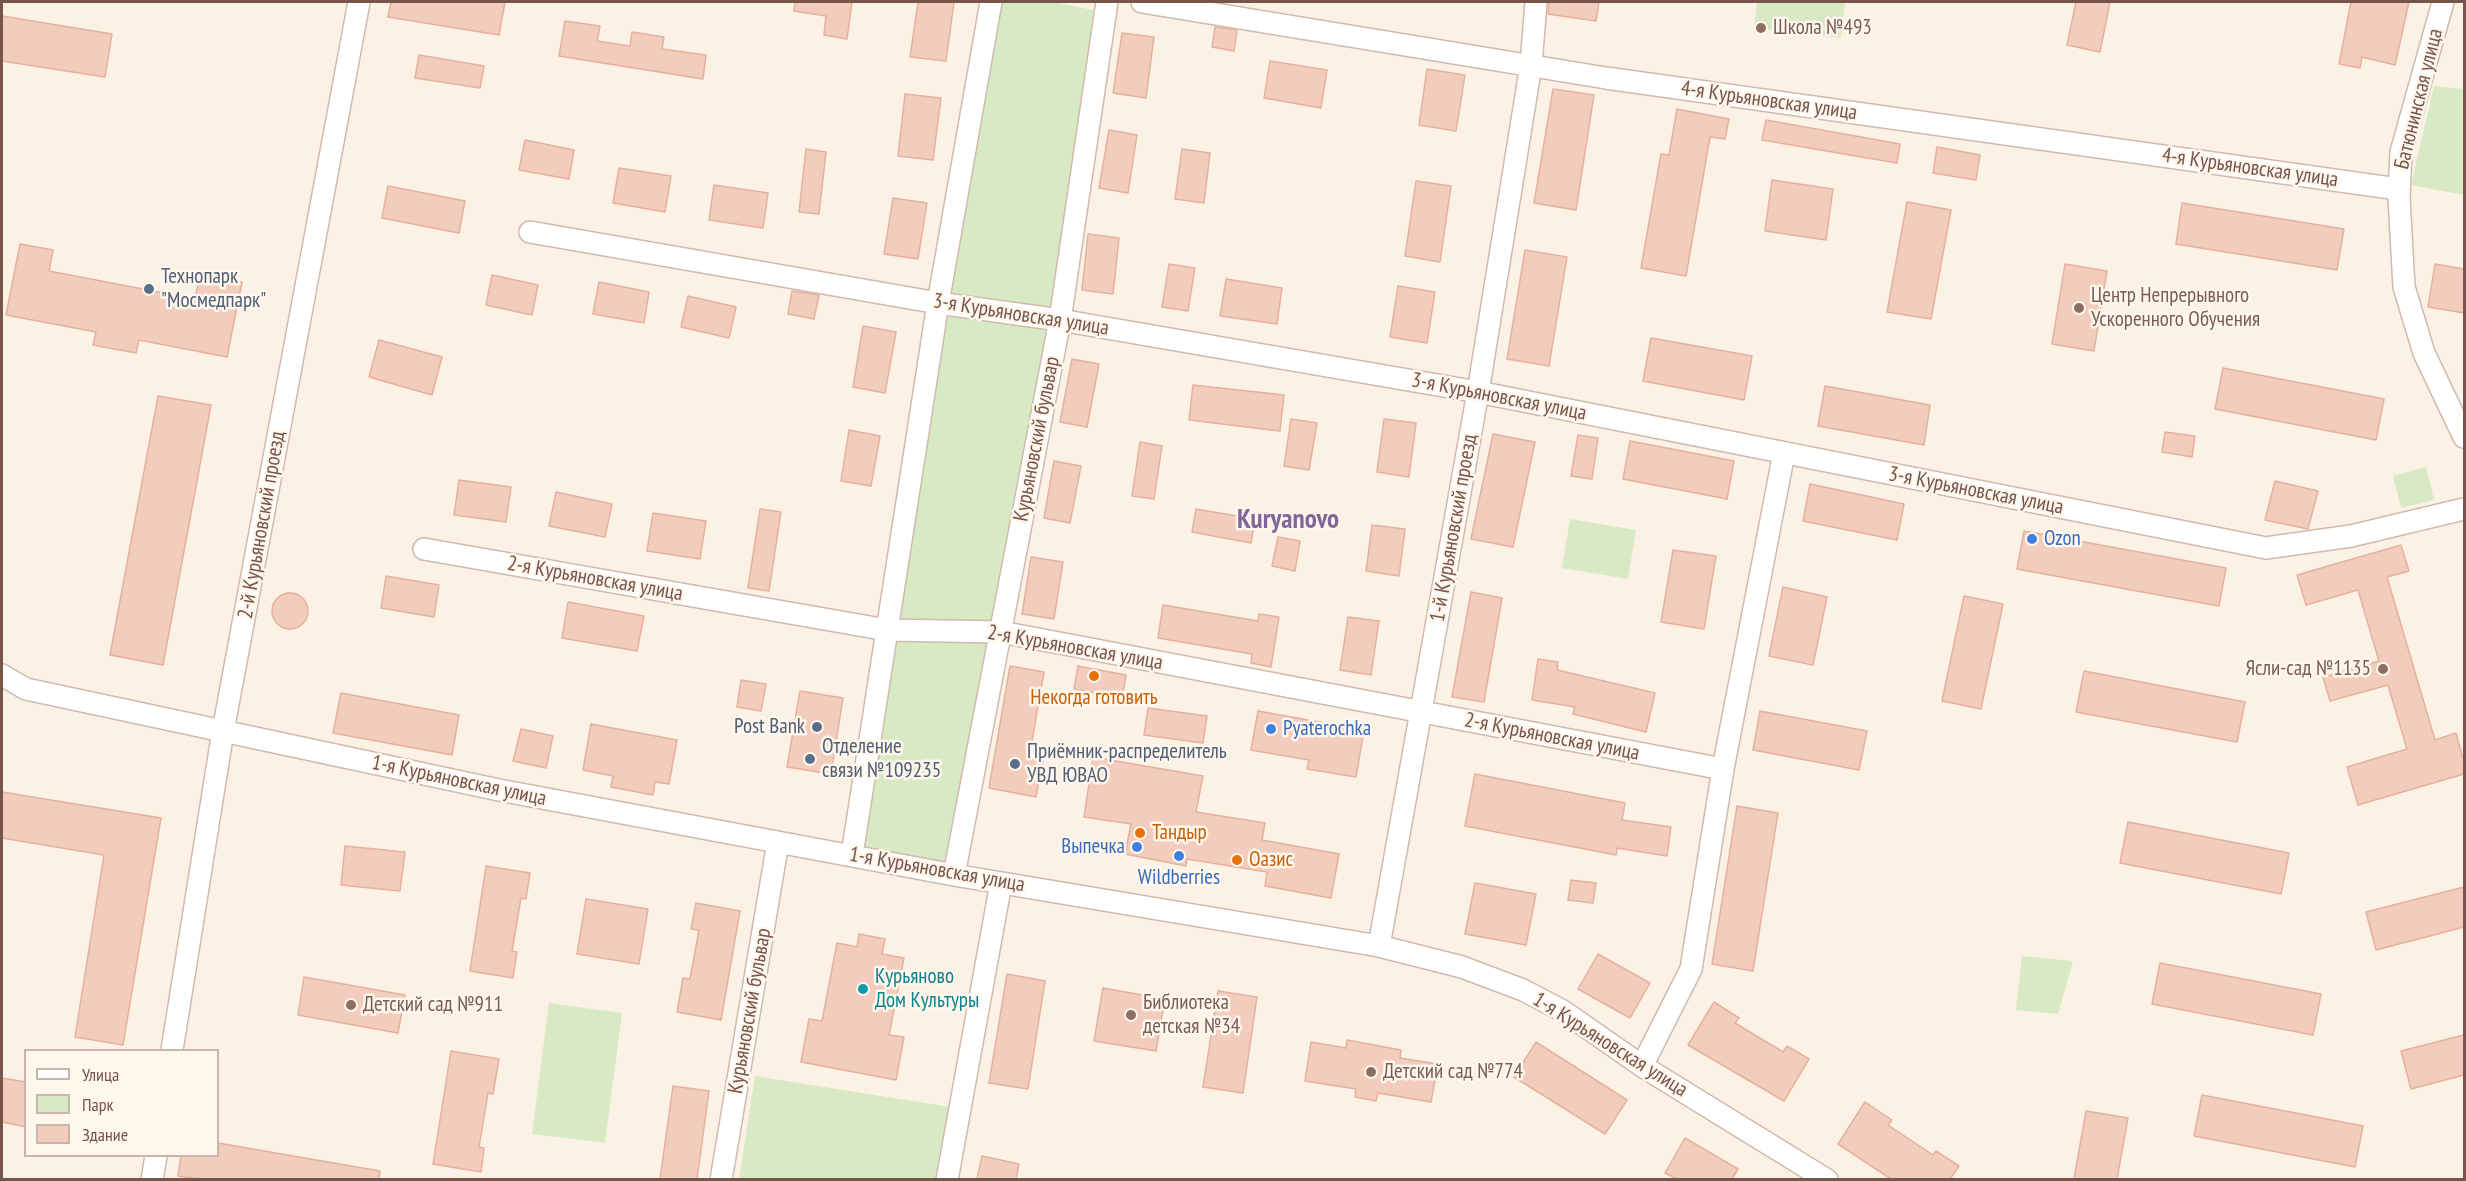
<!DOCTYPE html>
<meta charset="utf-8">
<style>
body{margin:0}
#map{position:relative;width:2466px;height:1181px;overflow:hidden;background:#fcf1e5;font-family:"PT Sans Narrow",sans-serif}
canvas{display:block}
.frame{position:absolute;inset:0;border:3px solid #76554a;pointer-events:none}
.legend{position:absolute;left:24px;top:1049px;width:195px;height:108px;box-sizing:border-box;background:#fff6ec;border:2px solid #c8b6ab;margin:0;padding:8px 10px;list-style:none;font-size:18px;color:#76554a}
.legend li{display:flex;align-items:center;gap:12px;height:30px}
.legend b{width:30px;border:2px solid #c8b6ab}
</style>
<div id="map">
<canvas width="2466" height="1181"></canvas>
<div class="frame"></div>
<ul class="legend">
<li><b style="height:8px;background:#fff"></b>Улица</li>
<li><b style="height:16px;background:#d7eac4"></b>Парк</li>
<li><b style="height:16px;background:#f2cdbd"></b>Здание</li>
</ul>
</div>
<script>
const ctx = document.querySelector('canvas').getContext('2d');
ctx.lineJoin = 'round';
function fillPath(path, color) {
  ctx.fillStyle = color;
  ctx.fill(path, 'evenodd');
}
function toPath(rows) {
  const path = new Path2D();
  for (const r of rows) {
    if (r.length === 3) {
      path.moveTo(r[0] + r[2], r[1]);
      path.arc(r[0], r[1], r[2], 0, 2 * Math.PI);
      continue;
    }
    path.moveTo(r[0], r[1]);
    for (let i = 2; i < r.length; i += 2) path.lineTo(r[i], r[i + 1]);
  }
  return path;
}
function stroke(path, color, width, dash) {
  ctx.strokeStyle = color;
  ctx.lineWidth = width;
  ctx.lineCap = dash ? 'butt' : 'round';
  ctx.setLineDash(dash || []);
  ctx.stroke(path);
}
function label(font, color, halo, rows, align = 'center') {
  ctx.font = font + ' "PT Sans Narrow",sans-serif';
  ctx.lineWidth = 5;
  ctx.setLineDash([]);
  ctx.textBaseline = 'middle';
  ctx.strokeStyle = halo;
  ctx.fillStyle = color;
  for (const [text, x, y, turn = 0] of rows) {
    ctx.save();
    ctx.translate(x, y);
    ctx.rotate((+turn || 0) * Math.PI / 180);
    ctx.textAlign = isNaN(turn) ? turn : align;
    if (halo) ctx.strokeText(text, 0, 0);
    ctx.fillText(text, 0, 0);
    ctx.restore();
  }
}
fillPath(toPath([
 [1001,2,1053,2,1098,11,1052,307,951,293],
 [1757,2,1845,2,1841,38,1754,28],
 [2434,86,2464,89,2464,195,2411,185],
 [945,313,1050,328,993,620,899,621],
 [2426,467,2434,500,2401,508,2393,476],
 [1570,519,1636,530,1628,579,1562,568],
 [990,640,946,866,864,851,896,641],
 [2022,956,2073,961,2058,1014,2016,1010],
 [549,1003,622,1013,605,1143,532,1134],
 [755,1076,950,1107,939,1179,739,1180]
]), '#d7eac4');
const building = toPath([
 [391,2,505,2,499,35,388,17,391,2],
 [795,2,852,2,847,39,824,35,826,16,794,11,795,2],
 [918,2,954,2,946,61,910,57,918,2],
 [1549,2,1599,2,1596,21,1548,14,1549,2],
 [2076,2,2110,2,2100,52,2067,45,2076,2],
 [2351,2,2409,2,2395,65,2362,57,2360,68,2339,64,2351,2],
 [2,16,112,34,105,77,2,61,2,16],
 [565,21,600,26,597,41,630,46,632,32,664,37,662,49,706,55,703,79,559,56,565,21],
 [1215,27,1237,30,1234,51,1212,47,1215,27],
 [1122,33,1154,37,1146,98,1113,93,1122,33],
 [419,55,484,66,480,88,415,78,419,55],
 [1270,61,1327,70,1321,108,1264,98,1270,61],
 [1427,69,1465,75,1456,131,1419,125,1427,69],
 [1553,89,1594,95,1576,210,1534,203,1553,89],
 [905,94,941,98,933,160,898,156,905,94],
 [1677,109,1729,119,1725,139,1710,137,1686,276,1641,268,1661,154,1669,155,1677,109],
 [1766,120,1900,144,1897,163,1762,140,1766,120],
 [1109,130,1137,135,1128,193,1099,188,1109,130],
 [525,140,574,150,569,179,519,170,525,140],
 [1937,147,1980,155,1976,180,1933,173,1937,147],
 [806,149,826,152,819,214,799,212,806,149],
 [1182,149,1210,153,1204,203,1175,199,1182,149],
 [619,168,671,176,665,212,613,203,619,168],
 [1772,180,1833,189,1826,240,1765,231,1772,180],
 [1416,181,1451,186,1440,262,1405,256,1416,181],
 [714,185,768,193,763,228,709,220,714,185],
 [388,186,465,201,459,233,382,218,388,186],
 [893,198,927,203,918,259,884,254,893,198],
 [1907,202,1951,210,1931,319,1887,312,1907,202],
 [2182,203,2344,229,2337,270,2176,244,2182,203],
 [1088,234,1119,238,1113,294,1082,290,1088,234],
 [20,244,53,250,49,271,195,299,200,274,242,282,227,357,139,340,136,353,93,345,96,332,6,315,20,244],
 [1525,250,1567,257,1549,366,1507,359,1525,250],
 [1169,264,1195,268,1188,311,1162,307,1169,264],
 [2065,264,2107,271,2094,351,2052,344,2065,264],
 [2435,264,2464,269,2464,313,2428,307,2435,264],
 [492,275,538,285,532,315,486,305,492,275],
 [1226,279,1282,288,1277,324,1220,316,1226,279],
 [599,282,649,292,644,323,593,314,599,282],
 [1398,286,1435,292,1427,343,1390,337,1398,286],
 [792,291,819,295,814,319,788,314,792,291],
 [688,296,736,307,729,338,681,327,688,296],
 [863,326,896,332,885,393,853,387,863,326],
 [1651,338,1752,356,1744,400,1643,381,1651,338],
 [379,340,442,357,432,395,369,377,379,340],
 [1072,359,1099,364,1087,427,1060,422,1072,359],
 [2223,368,2384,399,2376,440,2215,409,2223,368],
 [1193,385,1284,395,1280,431,1189,420,1193,385],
 [1825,386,1930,405,1924,445,1818,426,1825,386],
 [158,396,211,405,163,665,110,655,158,396],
 [1291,419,1317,423,1309,470,1284,466,1291,419],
 [1384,419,1416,423,1409,477,1377,472,1384,419],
 [849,430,880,436,871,486,841,481,849,430],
 [2165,432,2195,436,2192,457,2162,452,2165,432],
 [1493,434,1535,442,1513,547,1471,539,1493,434],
 [1578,435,1598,438,1592,479,1571,476,1578,435],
 [1630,441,1734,461,1727,499,1623,479,1630,441],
 [1140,442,1162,446,1154,499,1132,496,1140,442],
 [1054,461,1081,466,1070,523,1044,518,1054,461],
 [459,480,511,487,506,522,454,515,459,480],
 [2275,481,2318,491,2308,529,2265,520,2275,481],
 [1810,484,1904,504,1897,540,1803,521,1810,484],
 [556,492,612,504,605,537,549,526,556,492],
 [760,509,781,512,769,591,748,588,760,509],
 [1196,509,1255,519,1251,543,1192,532,1196,509],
 [653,513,706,521,700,559,647,551,653,513],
 [1372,525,1405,529,1399,576,1366,571,1372,525],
 [2024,531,2226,568,2219,606,2017,569,2024,531],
 [1278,537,1300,541,1295,571,1272,566,1278,537],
 [2401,545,2409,571,2387,577,2435,740,2456,733,2464,762,2464,774,2358,805,2347,767,2407,749,2388,685,2330,701,2323,677,2379,661,2358,590,2306,605,2297,575,2401,545],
 [1673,550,1716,556,1704,629,1661,622,1673,550],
 [1031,557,1063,562,1054,619,1022,614,1031,557],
 [386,576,439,585,434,617,381,608,386,576],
 [1783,587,1827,597,1813,665,1769,656,1783,587],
 [1471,592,1502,598,1484,702,1452,697,1471,592],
 [290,611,18],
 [1964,596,2003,604,1981,709,1942,701,1964,596],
 [568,602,644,616,637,651,562,638,568,602],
 [1163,605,1258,621,1259,614,1279,617,1271,667,1251,663,1252,654,1158,638,1163,605],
 [1348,617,1379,621,1371,675,1340,670,1348,617],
 [1538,659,1558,662,1557,670,1655,693,1646,732,1573,714,1575,707,1532,700,1538,659],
 [1010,666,1044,672,1029,758,1043,761,1036,797,989,788,1010,666],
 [1078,666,1126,675,1122,698,1074,689,1078,666],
 [2084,671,2245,702,2237,742,2076,712,2084,671],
 [741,680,766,684,761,711,737,707,741,680],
 [800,691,843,698,831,774,787,767,800,691],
 [341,693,459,715,452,755,333,733,341,693],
 [1148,708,1207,716,1203,743,1144,735,1148,708],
 [1258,711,1364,730,1356,777,1307,769,1309,760,1251,750,1258,711],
 [1760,711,1867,731,1859,770,1753,750,1760,711],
 [591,724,677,740,669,784,655,782,653,795,611,787,613,776,583,770,591,724],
 [521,729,553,736,546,768,513,761,521,729],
 [1093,757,1203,776,1196,812,1265,823,1262,840,1339,854,1331,898,1265,886,1267,872,1187,859,1186,866,1125,854,1131,824,1084,817,1093,757],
 [1475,774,1625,803,1622,820,1671,827,1667,856,1617,848,1616,855,1465,826,1475,774],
 [2,792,161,818,123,1045,75,1037,104,855,2,838,2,792],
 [1737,806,1778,813,1753,971,1712,964,1737,806],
 [2128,822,2289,853,2281,894,2120,863,2128,822],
 [345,846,405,852,400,891,341,885,345,846],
 [486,866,530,873,526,899,521,898,512,951,517,952,513,978,470,971,486,866],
 [1571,880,1596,883,1593,903,1568,900,1571,880],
 [1475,883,1536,894,1526,945,1465,934,1475,883],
 [2464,887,2464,927,2376,950,2366,912,2464,887],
 [586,899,648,909,639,964,577,954,586,899],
 [696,903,740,911,721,1020,677,1012,683,978,690,979,699,930,691,929,696,903],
 [859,934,885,939,882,954,904,958,889,1035,904,1037,896,1080,801,1062,809,1019,822,1021,837,943,857,947,859,934],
 [1598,954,1650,983,1630,1018,1578,989,1598,954],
 [2160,963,2321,994,2313,1035,2152,1004,2160,963],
 [1007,974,1045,981,1028,1089,989,1083,1007,974],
 [304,977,405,995,398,1033,298,1015,304,977],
 [1103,988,1165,999,1156,1051,1094,1041,1103,988],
 [1218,991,1257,997,1243,1093,1203,1087,1218,991],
 [1714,1002,1739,1018,1735,1023,1783,1052,1787,1046,1809,1059,1784,1101,1688,1045,1714,1002],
 [2464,1035,2464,1075,2411,1089,2401,1051,2464,1035],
 [1347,1040,1401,1050,1400,1058,1438,1064,1431,1102,1378,1093,1376,1101,1355,1097,1356,1089,1305,1081,1311,1042,1346,1048,1347,1040],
 [1536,1042,1627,1100,1605,1134,1514,1077,1536,1042],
 [451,1051,499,1059,493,1094,488,1093,479,1147,484,1148,481,1172,433,1164,451,1051],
 [2,1078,26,1082,26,1127,2,1122,2,1078],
 [673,1086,709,1091,697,1179,660,1179,673,1086],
 [2202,1095,2363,1126,2355,1167,2194,1136,2202,1095],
 [1865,1102,1892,1120,1888,1125,1933,1155,1936,1151,1959,1166,1950,1179,1891,1179,1838,1144,1865,1102],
 [2086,1111,2128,1118,2117,1179,2074,1179,2086,1111],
 [1685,1138,1738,1169,1732,1179,1677,1179,1665,1173,1685,1138],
 [218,1143,380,1171,379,1179,199,1179,178,1176,181,1155,218,1155,218,1143],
 [982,1156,1019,1164,1016,1179,977,1179,982,1156]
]);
fillPath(building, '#f2cdbd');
stroke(building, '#e5b19d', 1.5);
const minor = toPath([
 [1142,2,1606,78,2398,189],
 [2443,2,2401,152,2399,198,2404,287,2424,353,2464,437],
 [530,232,938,303,1060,320,1478,392,2266,548,2351,536,2464,509],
 [424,549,887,630,1001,632,1723,769],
 [2,675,26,689,499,790,954,875,1379,946,1462,967,1523,990,1563,1011,1642,1066,1827,1180],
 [852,855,938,303,991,2],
 [954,875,1060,320,1107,2],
 [1379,946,1478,392,1531,65,1536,2],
 [172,1050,223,731,359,2],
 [1642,1066,1691,969,1723,769,1784,453],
 [152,1180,156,1156],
 [721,1180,778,842],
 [947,1180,1001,883]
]);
stroke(minor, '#d0baae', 24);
stroke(minor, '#fff', 21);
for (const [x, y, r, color] of [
 [1761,28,6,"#8d6e63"],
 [149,289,6,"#5c6f8a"],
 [2079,308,6,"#8d6e63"],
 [2032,539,6,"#3f7fe0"],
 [2383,669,6,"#8d6e63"],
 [1094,676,6,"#e8710a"],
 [817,727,6,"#5c6f8a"],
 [1271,729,6,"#3f7fe0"],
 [810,759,6,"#5c6f8a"],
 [1015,764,6,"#5c6f8a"],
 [1140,833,6,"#e8710a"],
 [1137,847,6,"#3f7fe0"],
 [1179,856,6,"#3f7fe0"],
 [1237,860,6,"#e8710a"],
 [863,989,6,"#0f9aa8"],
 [351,1005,6,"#8d6e63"],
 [1131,1015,6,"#8d6e63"],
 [1371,1072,6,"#8d6e63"]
]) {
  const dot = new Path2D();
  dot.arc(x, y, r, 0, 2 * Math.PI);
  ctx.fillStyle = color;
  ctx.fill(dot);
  stroke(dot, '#fff6ec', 2);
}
label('21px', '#785e54', '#fff6ec', [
 ["Школа №493",1773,28],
 ["Центр Непрерывного",2091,296],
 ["Ускоренного Обучения",2091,320],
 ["Ясли-сад №1135",2371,669,"right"],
 ["Библиотека",1143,1003],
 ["детская №34",1143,1027],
 ["Детский сад №911",363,1005],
 ["Детский сад №774",1383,1072]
], 'left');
label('21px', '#76554a', '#fff6ec', [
 ["Батюнинская улица",2419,99,-76],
 ["4-я Курьяновская улица",1769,101,8],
 ["4-я Курьяновская улица",2250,168,8],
 ["3-я Курьяновская улица",1021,315,9],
 ["3-я Курьяновская улица",1499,397,11],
 ["Курьяновский бульвар",1037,439,-79],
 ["3-я Курьяновская улица",1976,491,11],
 ["2-й Курьяновский проезд",262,525,-80],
 ["1-й Курьяновский проезд",1454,528,-80],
 ["2-я Курьяновская улица",595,579,10],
 ["2-я Курьяновская улица",1075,648,10],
 ["2-я Курьяновская улица",1552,737,11],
 ["1-я Курьяновская улица",459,781,12],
 ["1-я Курьяновская улица",937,870,10],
 ["Курьяновский бульвар",750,1011,-80],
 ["1-я Курьяновская улица",1610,1045,32]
]);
label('21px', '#4e5e75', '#fff6ec', [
 ["Технопарк",161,277],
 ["\"Мосмедпарк\"",161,301],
 ["Post Bank",805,727,"right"],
 ["Отделение",822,747],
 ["связи №109235",822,771],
 ["Приёмник-распределитель",1027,752],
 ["УВД ЮВАО",1027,776]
], 'left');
label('21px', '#366cbe', '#fff6ec', [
 ["Ozon",2044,539],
 ["Pyaterochka",1283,729],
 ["Выпечка",1125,847,"right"],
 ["Wildberries",1179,878,"center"]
], 'left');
label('21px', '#c56008', '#fff6ec', [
 ["Некогда готовить",1094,698,"center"],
 ["Тандыр",1152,833],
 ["Оазис",1249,860]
], 'left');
label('21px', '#0d838f', '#fff6ec', [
 ["Курьяново",875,977],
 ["Дом Культуры",875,1001]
], 'left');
label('bold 27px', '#836699', '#fff6ec', [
 ["Kuryanovo",1288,520]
]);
</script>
